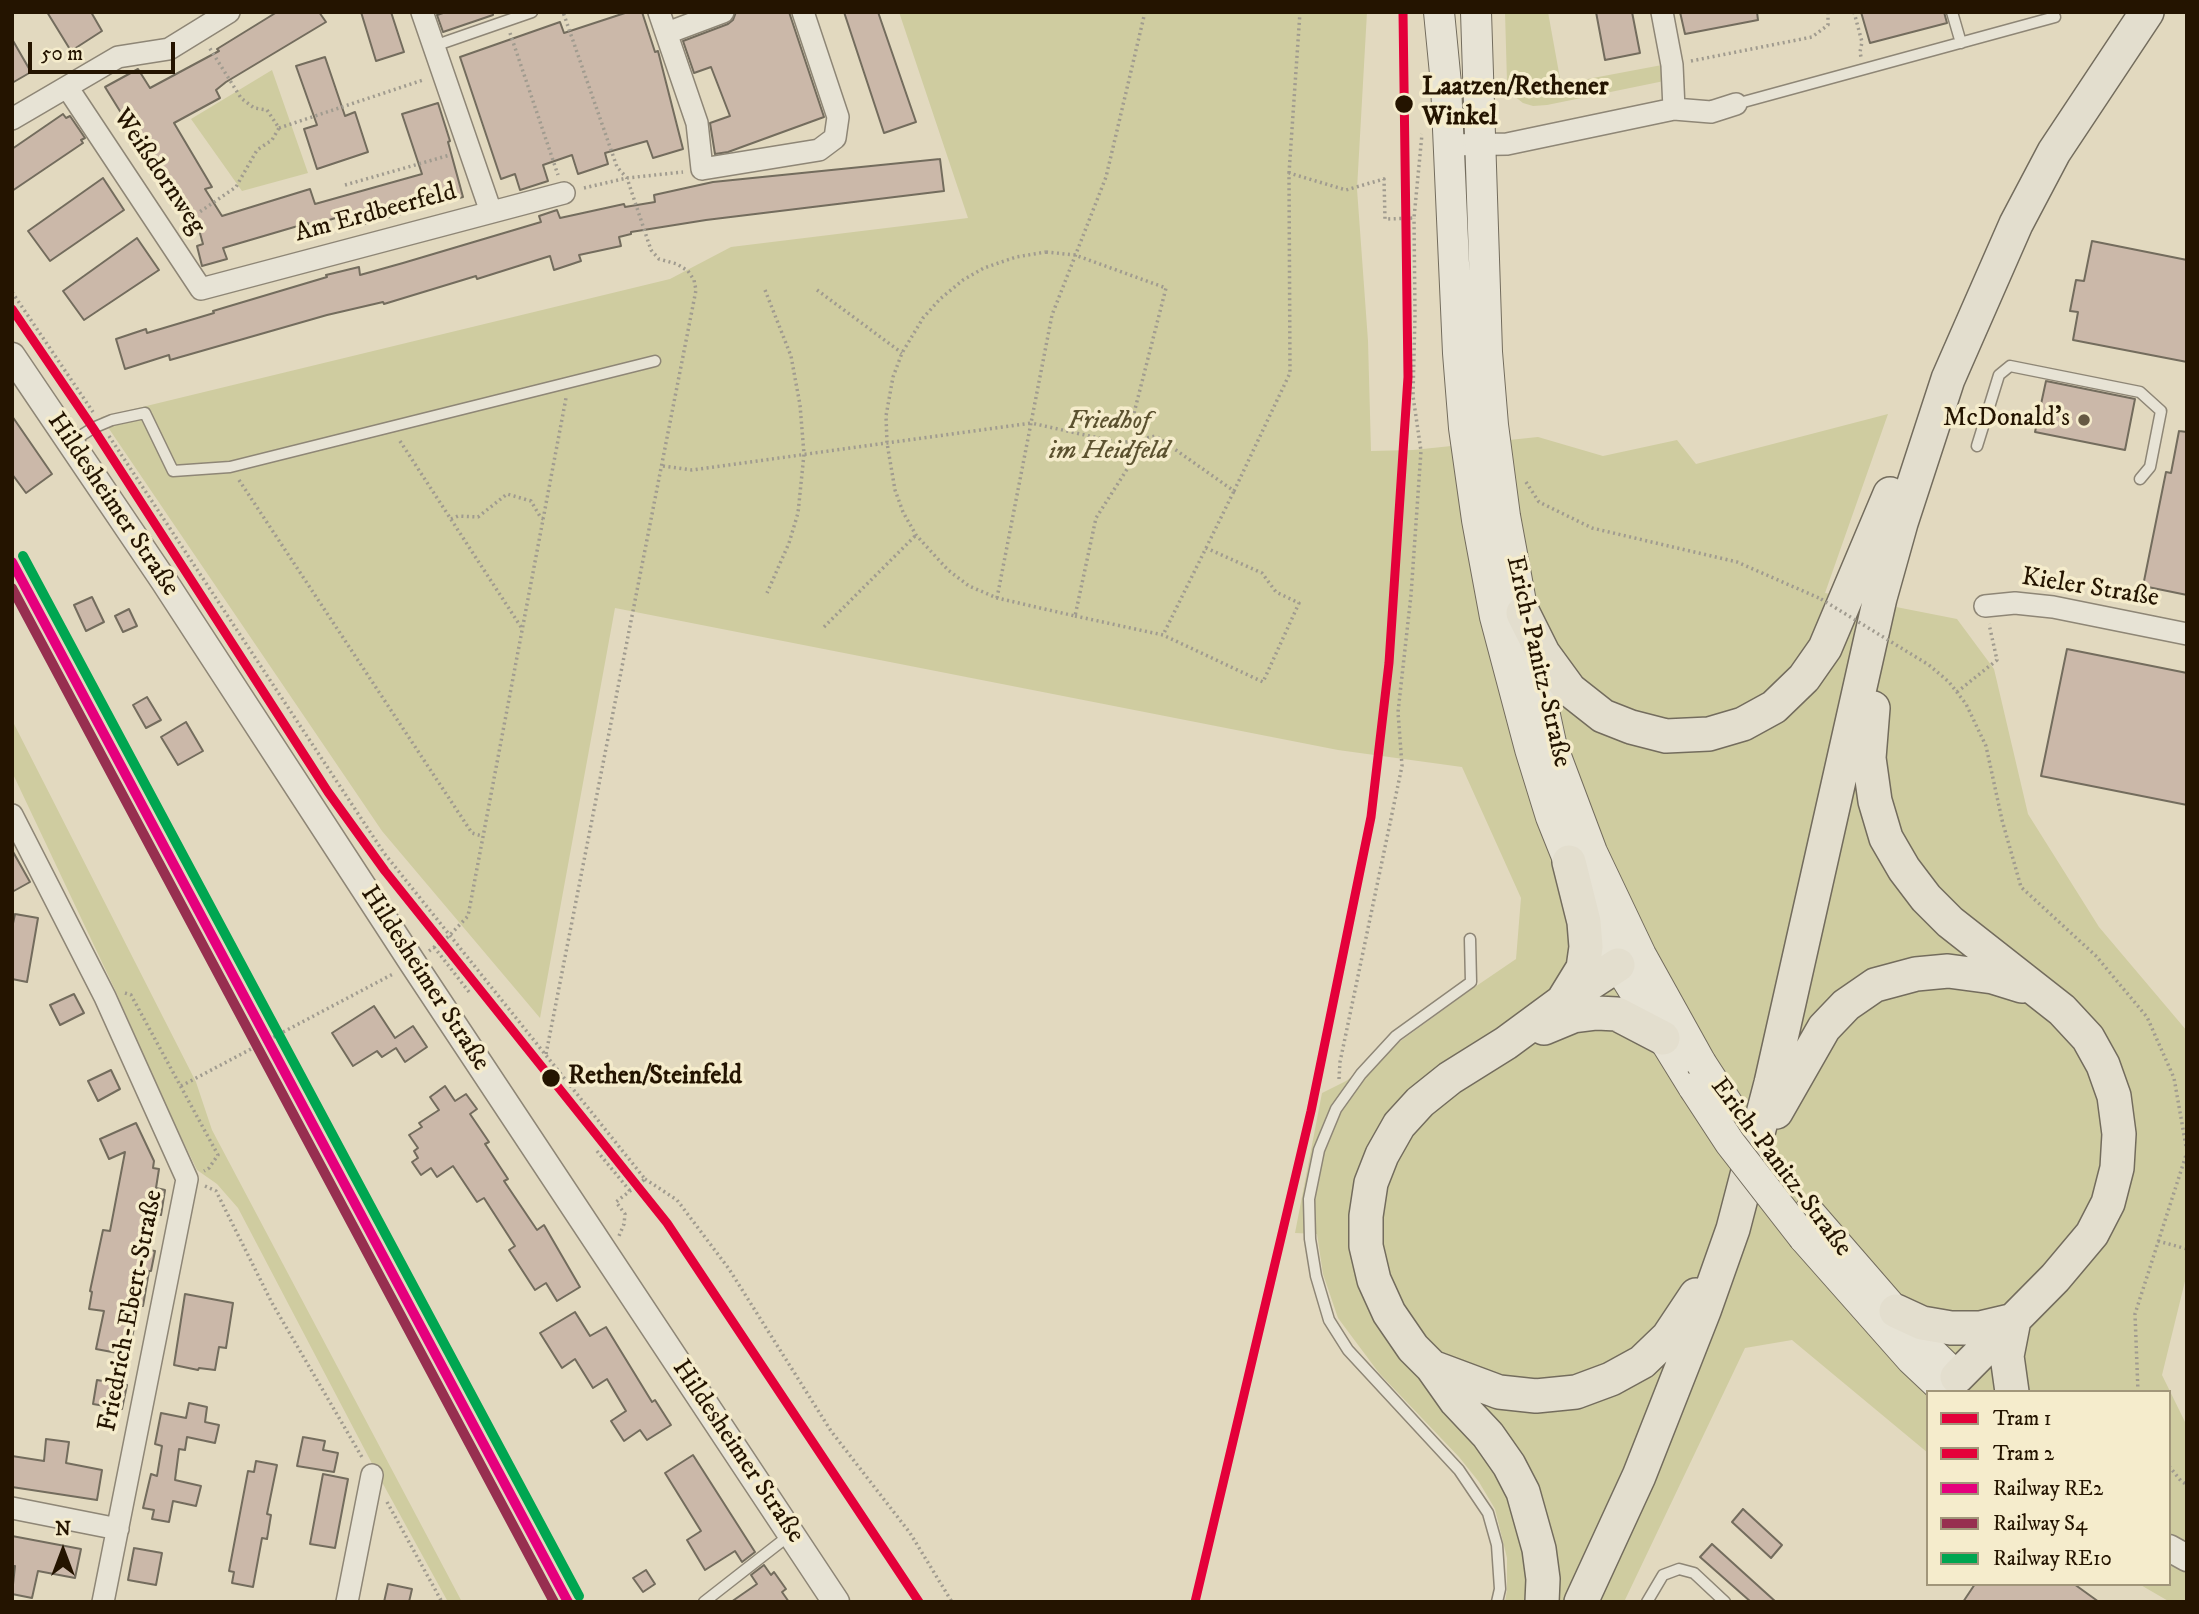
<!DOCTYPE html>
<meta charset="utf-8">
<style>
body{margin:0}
#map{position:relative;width:2199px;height:1614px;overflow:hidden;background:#e2d9bf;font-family:"IM FELL DW Pica",serif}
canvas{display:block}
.frame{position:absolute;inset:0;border:14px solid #241400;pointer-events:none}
.legend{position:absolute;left:1926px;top:1390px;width:245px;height:196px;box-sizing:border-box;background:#f5eccc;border:2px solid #a1967a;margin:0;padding:9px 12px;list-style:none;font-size:21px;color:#241400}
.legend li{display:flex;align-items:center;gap:14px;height:35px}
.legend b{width:35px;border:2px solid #a1967a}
.north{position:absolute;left:28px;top:1516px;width:70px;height:70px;-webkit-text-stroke:5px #f5eccc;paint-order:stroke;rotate:0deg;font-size:19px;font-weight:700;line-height:28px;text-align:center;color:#241400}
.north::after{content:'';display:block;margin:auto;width:24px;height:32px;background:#241400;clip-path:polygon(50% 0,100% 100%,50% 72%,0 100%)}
.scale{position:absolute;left:28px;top:42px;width:147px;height:32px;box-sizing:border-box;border:4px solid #241400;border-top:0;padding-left:9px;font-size:21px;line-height:24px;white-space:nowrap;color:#241400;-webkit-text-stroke:5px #f5eccc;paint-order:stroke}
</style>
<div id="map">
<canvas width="2199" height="1614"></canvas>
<div class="frame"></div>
<ul class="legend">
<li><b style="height:9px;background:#e4003a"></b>Tram 1</li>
<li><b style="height:9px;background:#e4003a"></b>Tram 2</li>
<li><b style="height:9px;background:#e5007d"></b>Railway RE2</li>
<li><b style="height:9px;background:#972f50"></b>Railway S4</li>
<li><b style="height:9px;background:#00a651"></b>Railway RE10</li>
</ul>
<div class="north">N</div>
<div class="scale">50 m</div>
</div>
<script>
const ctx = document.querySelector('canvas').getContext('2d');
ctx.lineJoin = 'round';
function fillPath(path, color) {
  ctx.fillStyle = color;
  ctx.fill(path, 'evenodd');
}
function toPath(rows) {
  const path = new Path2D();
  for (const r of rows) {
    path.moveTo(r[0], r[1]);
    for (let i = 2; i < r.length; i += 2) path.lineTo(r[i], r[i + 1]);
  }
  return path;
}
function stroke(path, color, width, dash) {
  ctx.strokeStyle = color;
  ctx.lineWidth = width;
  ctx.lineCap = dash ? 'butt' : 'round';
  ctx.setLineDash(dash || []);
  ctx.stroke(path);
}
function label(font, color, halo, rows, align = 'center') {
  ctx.font = font + ' "IM FELL DW Pica",serif';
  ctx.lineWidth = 7;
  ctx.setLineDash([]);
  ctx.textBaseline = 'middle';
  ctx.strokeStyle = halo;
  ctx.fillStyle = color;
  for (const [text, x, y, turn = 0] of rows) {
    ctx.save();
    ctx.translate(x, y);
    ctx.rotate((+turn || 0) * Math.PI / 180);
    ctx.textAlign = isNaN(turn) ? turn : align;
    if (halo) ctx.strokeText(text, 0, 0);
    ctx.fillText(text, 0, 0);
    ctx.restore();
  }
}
fillPath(toPath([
 [899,12,1367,12,1357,189,1368,341,1371,451,1413,450,1538,437,1603,456,1677,440,1696,464,1888,414,1825,593,1957,619,1994,669,2028,814,2099,927,2187,1031,2187,1273,2162,1375,2187,1426,2187,1602,2170,1602,2139,1584,2169,1584,2169,1392,1928,1392,1928,1453,1792,1340,1745,1348,1624,1602,1505,1602,1507,1590,1507,1558,1495,1509,1479,1482,1459,1457,1379,1373,1338,1318,1323,1274,1317,1234,1295,1233,1322,1093,1346,1081,1469,991,1516,959,1521,898,1462,767,1338,750,615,608,540,1018,382,831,101,417,670,279,731,247,968,218],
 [1505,12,1548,12,1561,84,1662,65,1664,81,1547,105,1533,106,1523,103,1509,92,1507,82],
 [272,70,308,173,242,191,191,119],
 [12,720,196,1082,212,1130,462,1602,448,1602,377,1473,238,1208,217,1184,197,1170,163,1100,117,994,12,772]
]), '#cfcca0');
const building = toPath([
 [47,12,91,12,102,31,71,51,47,12],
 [277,12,319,12,326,22,226,82,216,90,220,98,174,123,212,187,205,189,222,216,310,189,315,204,422,174,402,114,438,103,450,141,448,142,463,197,353,227,349,214,309,226,308,223,223,248,227,259,202,266,197,246,203,244,196,219,187,203,180,208,105,87,138,69,150,88,219,51,217,49,277,12],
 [361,12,391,12,404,52,376,61,361,12],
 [446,12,493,12,493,15,443,32,437,15,446,12],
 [628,12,642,12,655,52,658,51,683,149,653,158,647,141,605,153,608,164,578,174,572,155,543,165,548,181,520,190,515,174,501,179,460,57,560,22,564,33,628,12],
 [736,12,789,12,824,117,728,152,715,154,710,123,730,116,711,67,694,73,683,41,728,24,733,20,736,12],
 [844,12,878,12,916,122,884,133,844,12],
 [1596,12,1632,12,1640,53,1605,60,1596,12],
 [1680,12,1757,12,1758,20,1685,34,1680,12],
 [1861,12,1944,12,1947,23,1870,43,1861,12],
 [12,39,31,72,12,83,12,39],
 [325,57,345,116,355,112,368,152,317,169,304,129,317,125,296,66,325,57],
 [63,114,66,118,70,116,85,138,81,140,83,143,12,191,12,149,63,114],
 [940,159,944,191,706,220,631,232,631,234,619,237,621,246,579,255,581,261,554,270,550,256,477,279,476,276,384,304,383,302,327,315,170,360,169,355,125,369,116,339,146,329,147,333,214,313,213,311,327,277,326,275,359,267,360,275,403,263,541,222,539,216,557,210,560,218,624,204,625,207,655,202,654,195,713,182,940,159],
 [103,178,124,210,50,261,28,231,103,178],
 [137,238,159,270,84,320,63,291,137,238],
 [2092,241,2187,260,2187,362,2073,340,2078,312,2070,311,2076,280,2084,281,2092,241],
 [2046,381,2135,399,2125,450,2035,432,2046,381],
 [12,416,52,474,26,493,12,474,12,416],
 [2179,431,2187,432,2187,595,2143,586,2166,472,2171,473,2179,431],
 [92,597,104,622,86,631,74,605,92,597],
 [129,609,137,626,123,632,115,616,129,609],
 [2067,649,2187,673,2187,805,2041,776,2067,649],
 [147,697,161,720,146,728,133,705,147,697],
 [186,722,203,751,178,765,161,737,186,722],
 [12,850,30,882,12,892,12,850],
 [15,914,38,918,27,982,12,979,12,928,15,914],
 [74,994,84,1013,60,1025,50,1005,74,994],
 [374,1006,395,1038,413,1026,427,1047,405,1062,396,1048,382,1057,377,1051,353,1066,332,1033,374,1006],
 [111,1070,120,1089,98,1101,88,1081,111,1070],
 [445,1086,455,1101,466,1094,477,1109,470,1114,489,1142,485,1144,508,1179,504,1181,537,1230,544,1225,580,1287,557,1301,546,1283,535,1290,509,1250,515,1246,484,1198,477,1202,453,1166,437,1177,431,1168,421,1175,412,1162,418,1158,414,1151,418,1148,409,1135,422,1127,419,1123,439,1110,430,1097,445,1086],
 [136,1123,154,1161,153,1168,159,1169,156,1188,165,1190,161,1215,155,1214,149,1250,155,1251,151,1271,149,1271,143,1306,139,1306,128,1355,96,1349,104,1311,89,1309,92,1292,90,1291,103,1230,110,1231,125,1152,109,1159,100,1139,136,1123],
 [185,1294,233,1303,226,1348,219,1347,215,1370,199,1368,198,1370,174,1365,185,1294],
 [575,1312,590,1336,606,1327,652,1402,655,1400,671,1425,647,1440,640,1430,624,1441,611,1421,626,1411,607,1379,593,1388,575,1359,562,1368,540,1333,575,1312],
 [97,1380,127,1385,122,1409,93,1404,97,1380],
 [189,1403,207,1407,205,1422,219,1425,215,1443,187,1437,185,1450,179,1449,175,1480,201,1486,196,1506,173,1501,169,1522,152,1519,154,1510,143,1508,151,1474,157,1476,162,1446,155,1444,161,1413,186,1418,189,1403],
 [303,1437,325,1441,323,1450,338,1453,334,1472,297,1466,303,1437],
 [46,1439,69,1442,66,1463,102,1470,97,1500,12,1487,12,1456,44,1461,46,1439],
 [693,1455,755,1552,742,1562,735,1551,705,1570,687,1540,701,1531,665,1473,693,1455],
 [256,1461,277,1465,267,1514,271,1515,267,1539,262,1538,253,1587,232,1583,234,1572,229,1571,248,1471,254,1472,256,1461],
 [323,1474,348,1479,335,1548,310,1544,323,1474],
 [1743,1509,1782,1545,1771,1558,1732,1522,1743,1509],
 [12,1536,81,1549,75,1578,38,1571,32,1598,12,1594,15,1566,12,1566,12,1536],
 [1712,1544,1745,1574,1776,1602,1751,1602,1700,1557,1712,1544],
 [134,1548,162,1553,156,1585,128,1580,134,1548],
 [764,1565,771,1575,774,1572,786,1589,782,1592,789,1602,731,1602,757,1584,751,1575,764,1565],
 [646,1570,655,1584,643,1592,633,1578,646,1570],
 [388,1584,412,1589,409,1602,384,1602,388,1584],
 [1975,1584,2074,1584,2099,1602,1963,1602,1975,1584]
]);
fillPath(building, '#cbb8a9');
stroke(building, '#736c5d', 2);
const service = toPath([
 [1952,12,1961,43],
 [434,46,532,12],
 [1736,104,2055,17],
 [71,442,93,428,112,420,145,413,173,471,230,467,655,361],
 [1977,446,1999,375,2010,366,2140,392,2161,411,2150,467,2140,479],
 [1470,939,1471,982,1396,1036,1361,1074,1336,1109,1319,1150,1309,1199,1310,1239,1316,1276,1329,1320,1348,1350,1459,1470,1488,1513,1497,1545,1500,1589,1497,1602],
 [704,1602,791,1534],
 [1647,1602,1663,1575,1679,1569,1694,1573,1725,1602]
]);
const minor = toPath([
 [422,12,491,212],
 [659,12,697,123,702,169,819,150,835,138,838,117,803,12],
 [1662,12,1672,65,1674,109],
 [667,33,723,12],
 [67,87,201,289,564,193],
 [12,119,118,57,169,49,229,12],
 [1448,145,1507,144,1674,109,1711,112,1736,104],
 [1985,606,2015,603,2053,607,2187,634],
 [12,815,105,997,187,1179,103,1602],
 [12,1508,118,1529],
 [347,1602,372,1475]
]);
const tertiary = toPath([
 [12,356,164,581,412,962,836,1602],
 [2169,1548,2187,1558]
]);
const secondary = toPath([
 [1439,12,1446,84,1458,353,1464,428,1477,520,1495,617,1530,749,1551,817,1569,862,1618,965,1694,1088],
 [1476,12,1487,352,1493,425,1505,516,1523,613,1551,743,1592,852,1641,955,1701,1063],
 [1804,1238,1911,1359,1945,1391,1957,1377,1927,1348,1809,1212]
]);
const primary = toPath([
 [1523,613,1543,653,1570,690,1603,716,1631,727,1666,736,1709,734,1743,724,1774,707,1804,678,1825,648,1890,494],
 [1873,708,1869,758,1875,801,1886,838,1904,869,1926,898,1950,922,2062,1010,2088,1038,2103,1065,2114,1096,2119,1134,2117,1168,2108,1203,2092,1234,2055,1278,1957,1377],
 [1564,999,1583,968,1586,947,1584,922,1569,862],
 [1544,1028,1573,1016,1597,1013,1617,1014,1663,1038],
 [1776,1112,1824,1028,1846,1005,1875,985,1916,974,1948,971,1993,977,2022,986],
 [1896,1311,1922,1323,1951,1328,1980,1328,2014,1320],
 [1432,1367,1499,1392,1536,1396,1576,1392,1611,1379,1642,1362,1668,1337,1696,1295],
 [2012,1392,2007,1356,2014,1320],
 [1542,1602,1543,1579,1539,1549,1523,1492,1509,1465,1488,1435,1456,1401,1432,1367,1413,1348,1389,1313,1374,1280,1366,1246,1366,1216,1371,1183,1382,1155,1399,1125,1420,1102,1450,1078,1506,1043,1563,1001,1618,965],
 [1581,1602,1639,1476,1704,1311,1733,1229,1771,1083,1880,598,1901,523,1948,379,2016,224,2054,152,2147,12]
]);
stroke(service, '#8e8676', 13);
stroke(minor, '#8e8676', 24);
stroke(tertiary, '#8e8676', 29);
stroke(secondary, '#736c5d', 32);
stroke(primary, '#736c5d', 36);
stroke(toPath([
 [1854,12,1862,42,1860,52,1861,57],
 [510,33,558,175],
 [1691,61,1812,37,1828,25,1828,12],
 [279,128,423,80],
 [1289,173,1300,12],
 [345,185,450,155],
 [584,188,627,178,683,172],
 [182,224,236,187,257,150,272,140,279,128,267,110,254,108,241,98,209,47],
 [1046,252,1075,255,1166,288,1133,417,1136,439,1131,463,1096,518,1075,616,997,598,969,586,948,570,916,535,903,512,895,490,887,443,886,416,893,377,902,353,923,318,940,299,963,280,984,268,1016,257,1046,252],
 [765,290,791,356,800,405,804,454,798,513,789,543,767,593],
 [817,290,902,353],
 [12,292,93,412],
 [109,436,384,853,645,1179,616,1202,625,1214,624,1224,619,1236],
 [400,441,523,630],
 [663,466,692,470,1031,423,1052,315,1106,177,1145,12],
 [239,480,472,833,482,836],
 [1526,482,1539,502,1592,528,1737,562,1819,598],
 [451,519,458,516,478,517,507,494,531,501,541,518,544,519],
 [1206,548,1234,491],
 [997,598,1031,423,1121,443,1156,436,1234,491,1290,373,1289,173,1346,190,1384,179,1385,219,1414,218,1422,134],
 [1075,616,1163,635,1263,682,1299,603,1276,592,1262,573,1206,548,1163,635],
 [824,627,916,535],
 [1929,665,1949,682,1966,704,1986,746,2002,820,2021,887,2096,956,2147,1017,2174,1078,2187,1152],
 [1957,692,1997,660,1989,624],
 [434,947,469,992],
 [429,951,449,936,468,916,566,398],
 [125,993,131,995,218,1155,209,1168,204,1171],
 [546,1054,696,290,694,280,688,271,677,264,659,259,651,250,627,178,617,167,563,12],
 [1339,1079,1340,1062,1402,766,1398,712,1411,595,1421,451,1413,396,1415,315,1414,218],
 [181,1086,393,974],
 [597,1151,630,1191],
 [645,1179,677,1200,729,1269,831,1431,910,1533,952,1602],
 [205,1186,216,1191,272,1303,363,1459],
 [2158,1241,2187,1249],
 [2138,1392,2135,1314,2187,1152],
 [2169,1466,2181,1481,2187,1485],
 [387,1502,442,1602]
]), '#a09b8f', 3.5, [2, 3.5]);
stroke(service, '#e7e3d5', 10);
stroke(minor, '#e7e3d5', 21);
stroke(tertiary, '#e7e3d5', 26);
stroke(secondary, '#e7e3d5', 30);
stroke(primary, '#e3dece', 33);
const secondaryBridge = toPath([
 [1701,1063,1729,1106],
 [1694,1088,1730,1143,1804,1238]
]);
stroke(secondaryBridge, '#736c5d', 32, []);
stroke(toPath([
 [1821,599,1929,665]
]), '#a09b8f', 3.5, [2, 3.5]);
stroke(secondaryBridge, '#e7e3d5', 30);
stroke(toPath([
 [12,562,568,1602]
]), '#e5007d', 10);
stroke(toPath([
 [12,588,554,1602]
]), '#972f50', 10);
stroke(toPath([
 [23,556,579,1596]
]), '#00a651', 10);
stroke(toPath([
 [1195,1602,1311,1111,1371,817,1389,663,1408,377,1403,12]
]), '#e4003a', 9);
stroke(toPath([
 [12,309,93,428,328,792,385,871,667,1223,919,1602]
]), '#e4003a', 9);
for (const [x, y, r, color] of [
 [1404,104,10,"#241400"],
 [2084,420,7,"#665943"],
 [551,1078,10,"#241400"]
]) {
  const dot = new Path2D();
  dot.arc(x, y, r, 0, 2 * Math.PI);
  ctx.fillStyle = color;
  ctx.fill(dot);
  stroke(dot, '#f5eccc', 2.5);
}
label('bold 26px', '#241400', '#f5eccc', [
 ["Laatzen/Rethener",1422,89],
 ["Winkel",1422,119],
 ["Rethen/Steinfeld",568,1078]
], 'left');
label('26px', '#241400', '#f5eccc', [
 ["Weißdornweg",158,172,56],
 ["Am Erdbeerfeld",376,214,-15],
 ["Hildesheimer Straße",112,505,56],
 ["Kieler Straße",2090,589,9],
 ["Erich-Panitz-Straße",1537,662,77],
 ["Hildesheimer Straße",424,979,57],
 ["Erich-Panitz-Straße",1780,1168,53],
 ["Friedrich-Ebert-Straße",132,1311,-79],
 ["Hildesheimer Straße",737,1452,56]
]);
label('26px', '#241400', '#f5eccc', [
 ["McDonald's",2070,420]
], 'right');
label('italic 26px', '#5b512f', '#f5eccc', [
 ["Friedhof",1109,423],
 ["im Heidfeld",1109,453]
]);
</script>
